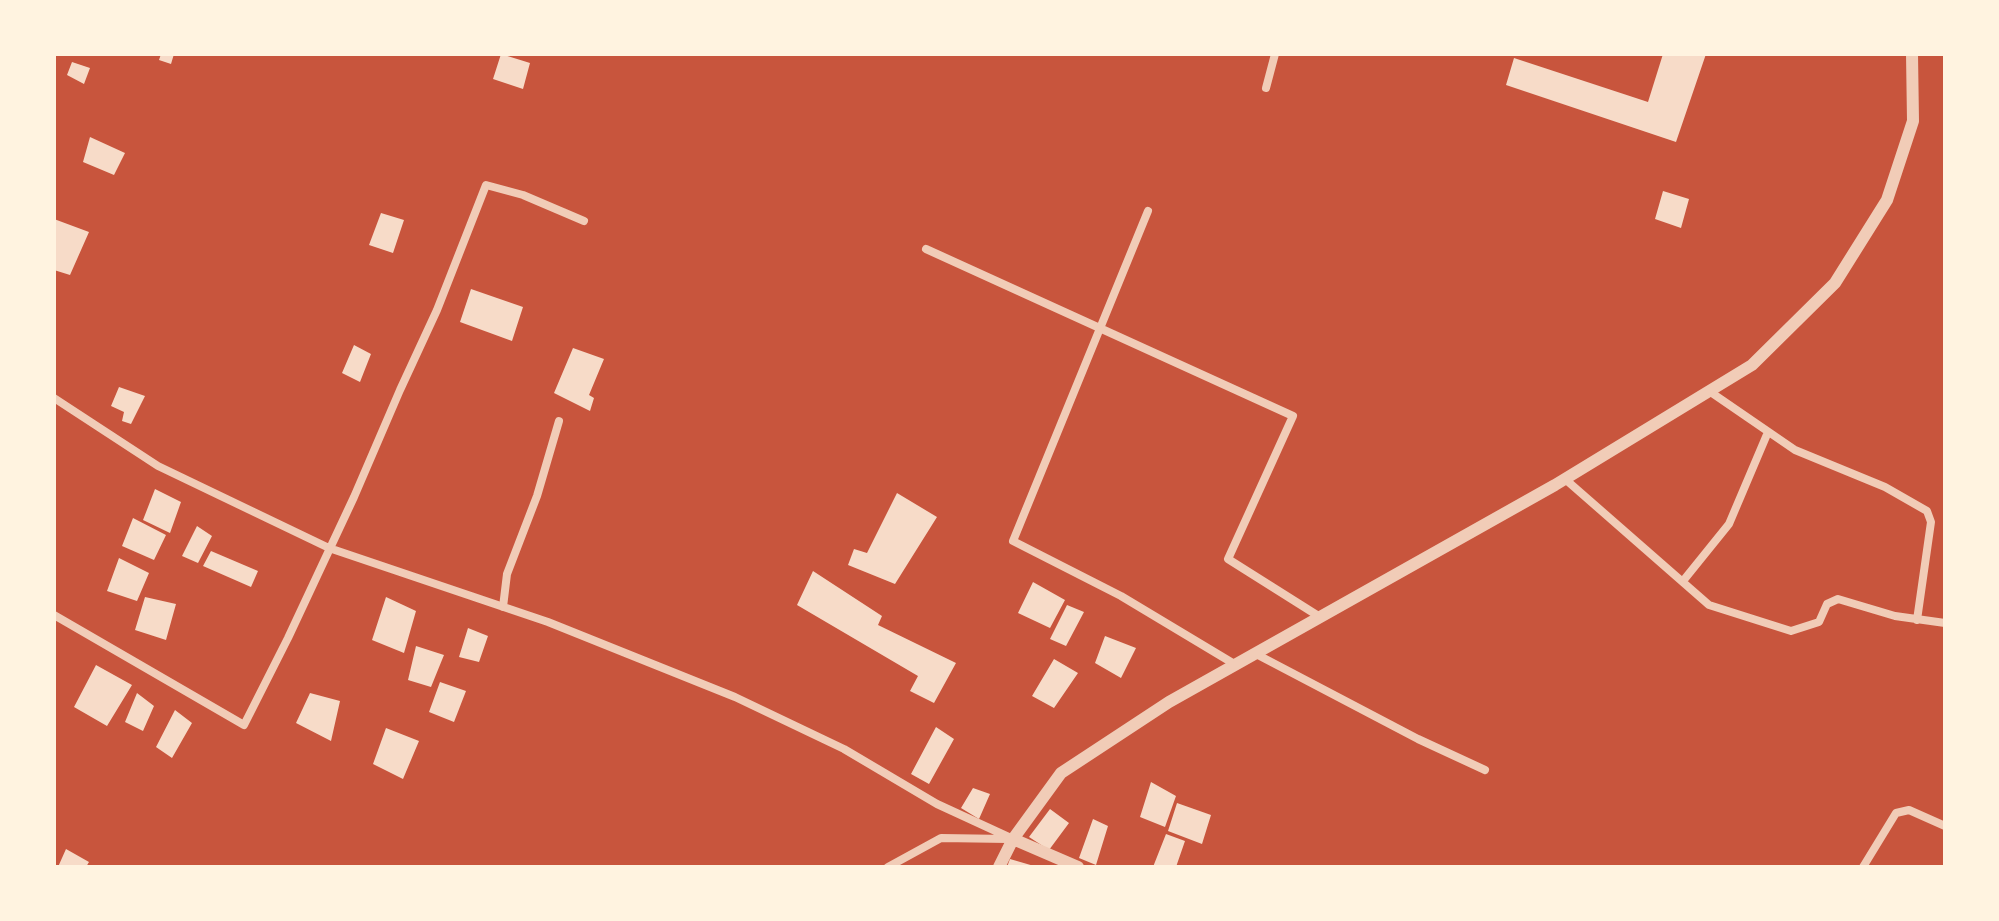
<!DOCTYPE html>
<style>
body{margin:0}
#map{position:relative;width:1999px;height:921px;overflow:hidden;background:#c8553d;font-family:"IBM Plex Sans",sans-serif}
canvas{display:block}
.frame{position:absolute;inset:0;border:56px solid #fff3e0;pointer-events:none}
</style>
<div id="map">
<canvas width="1999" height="921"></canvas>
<div class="frame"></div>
</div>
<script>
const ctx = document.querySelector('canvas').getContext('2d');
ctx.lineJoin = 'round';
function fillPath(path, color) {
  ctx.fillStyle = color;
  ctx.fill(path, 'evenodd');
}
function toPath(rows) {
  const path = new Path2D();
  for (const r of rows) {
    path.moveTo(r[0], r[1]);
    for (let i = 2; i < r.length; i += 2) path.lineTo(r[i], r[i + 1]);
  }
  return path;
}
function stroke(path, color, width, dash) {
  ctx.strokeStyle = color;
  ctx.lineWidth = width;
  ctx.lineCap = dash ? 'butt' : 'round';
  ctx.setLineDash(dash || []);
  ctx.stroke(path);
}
fillPath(toPath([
 [161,54,174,54,171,64,159,60],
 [501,54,530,63,523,89,493,79],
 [1663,54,1706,54,1676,142,1506,85,1514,58,1648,102],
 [72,62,90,68,84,84,67,75],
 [90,137,125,153,114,175,83,162],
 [1663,191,1689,199,1681,228,1655,219],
 [381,213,404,220,393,253,369,245],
 [54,219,89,232,70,275,54,270],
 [471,289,523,307,512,341,460,322],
 [354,345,371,354,360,382,342,373],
 [573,348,604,359,589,395,594,398,590,411,554,393],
 [119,387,145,396,131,424,122,421,124,412,111,406],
 [155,489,181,502,170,533,143,520],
 [897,493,937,517,895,584,848,565,854,549,867,553],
 [133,518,166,535,154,560,122,546],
 [197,526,212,536,198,563,182,556],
 [211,551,258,571,251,587,203,566],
 [119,558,149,573,137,601,107,591],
 [813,571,882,616,878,625,956,663,934,703,910,691,918,676,797,605],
 [1033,582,1065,600,1050,628,1018,613],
 [145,597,176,604,166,640,135,630],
 [386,597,416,611,404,653,372,640],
 [1067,605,1084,612,1066,646,1050,639],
 [468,628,488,636,479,662,459,657],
 [1105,636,1136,648,1121,678,1095,663],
 [416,646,444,655,431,687,408,680],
 [1054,659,1078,673,1054,708,1032,696],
 [96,665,132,685,107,726,74,707],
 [440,682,466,691,454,722,429,712],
 [137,693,154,706,143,731,125,722],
 [310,693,340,701,331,741,296,723],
 [175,710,192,723,172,758,156,747],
 [936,727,954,739,929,784,911,774],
 [386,728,419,741,403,779,373,764],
 [1151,782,1176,796,1165,827,1140,817],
 [973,788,990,794,979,819,961,808],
 [1177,803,1211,815,1202,844,1168,831],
 [1050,809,1069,823,1049,850,1029,837],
 [1093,819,1108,826,1096,865,1079,858],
 [1166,834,1185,841,1176,867,1153,867],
 [66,849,89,862,86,867,58,867],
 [1010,859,1034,866,1034,867,1007,867]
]), '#f7dbc8');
stroke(toPath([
 [1266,88,1275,54],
 [1148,211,1013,541,1121,596,1236,665],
 [926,249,1293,416,1228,559,1320,617],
 [1709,391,1795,450,1885,487,1927,511,1931,522,1917,620],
 [54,398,158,466,329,548,548,622,735,697,844,749,937,804,1013,839],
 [1565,479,1709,605,1791,631,1819,622,1827,604,1838,599,1895,616,1945,623],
 [1683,581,1729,524,1768,432],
 [503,607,507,574,537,496,559,421],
 [54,615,244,725,288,638,354,497,400,390,437,310,486,185,523,195,584,221],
 [1256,654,1418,739,1485,770],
 [888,867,941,838,1008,839],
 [1863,867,1896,813,1909,810,1945,826]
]), '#f1ccb7', 8);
stroke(toPath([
 [1013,839,1078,867],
 [999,867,1013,839,1061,773,1169,702,1555,485,1752,365,1835,283,1887,200,1913,121,1912,54]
]), '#f1ccb7', 12);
</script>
